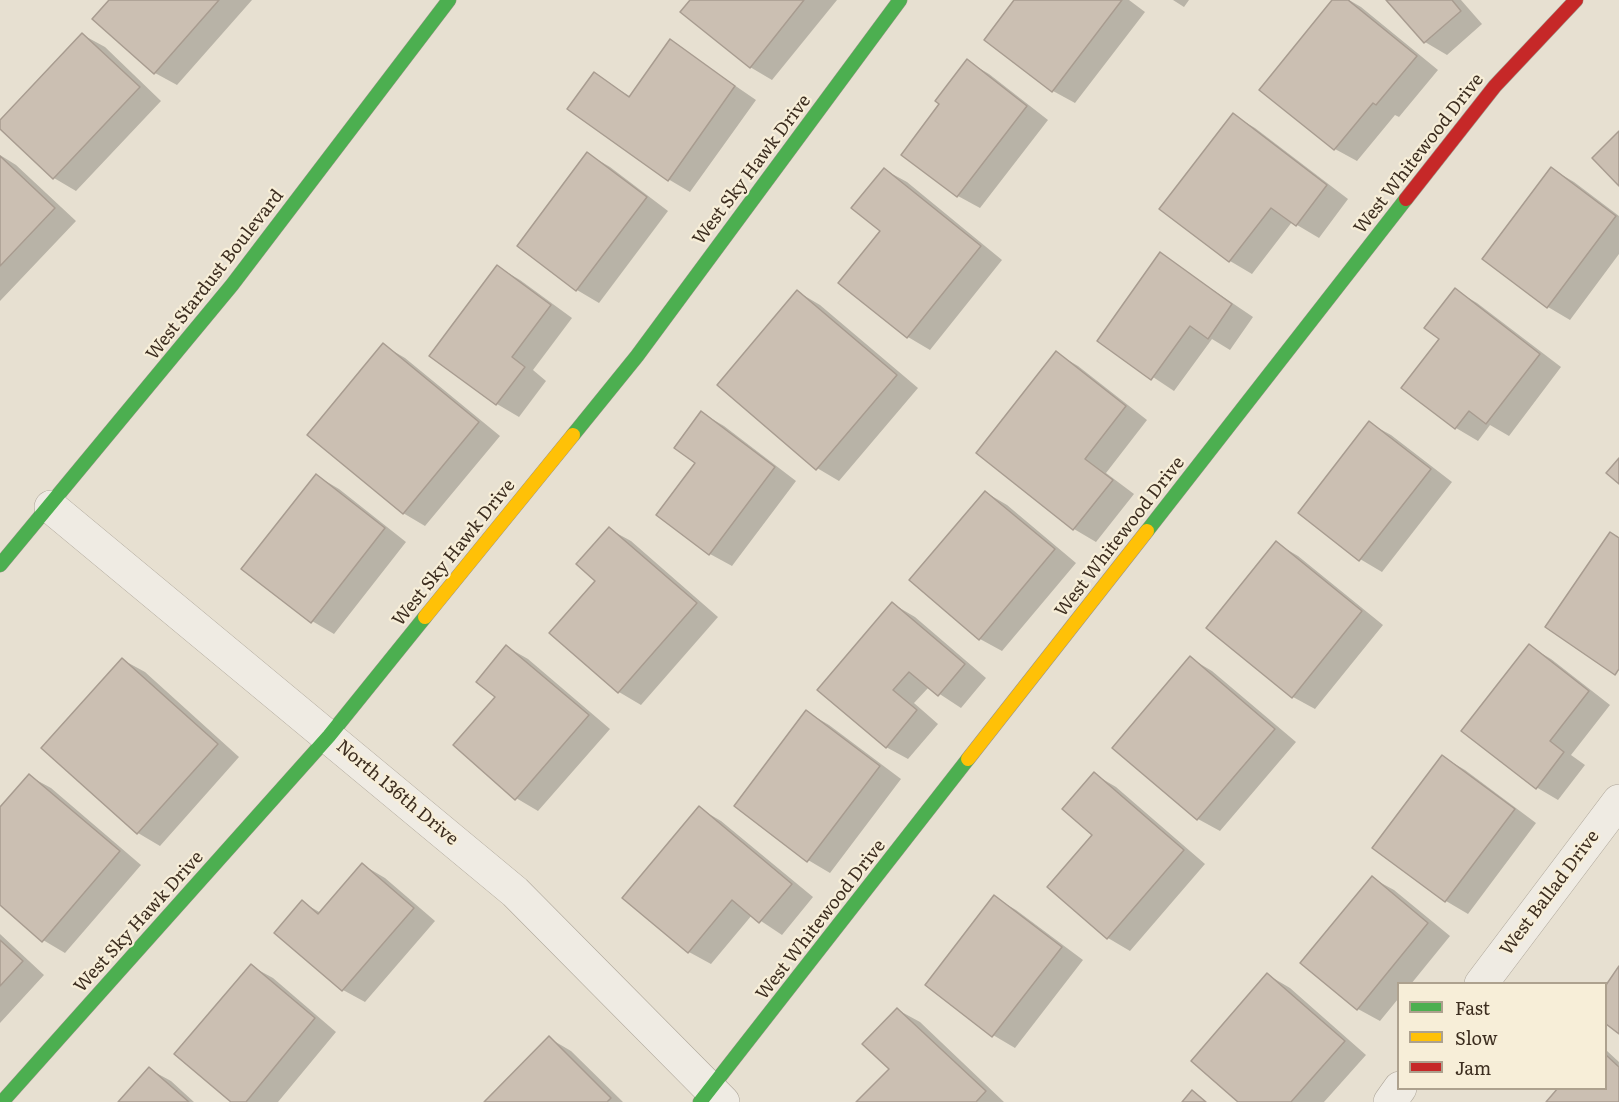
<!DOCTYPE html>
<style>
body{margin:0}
#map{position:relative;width:1619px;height:1102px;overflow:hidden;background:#e7e0d1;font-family:Literata,serif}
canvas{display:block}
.legend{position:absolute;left:1397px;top:982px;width:210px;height:108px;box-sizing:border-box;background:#f7eed8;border:2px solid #ada18e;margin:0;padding:8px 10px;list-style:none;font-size:18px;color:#3d2e20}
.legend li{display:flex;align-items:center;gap:12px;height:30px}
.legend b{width:30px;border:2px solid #ada18e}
</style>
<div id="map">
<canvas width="1619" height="1102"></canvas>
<ul class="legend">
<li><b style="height:8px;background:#4caf50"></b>Fast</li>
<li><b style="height:8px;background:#ffc107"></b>Slow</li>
<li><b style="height:8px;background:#c62828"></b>Jam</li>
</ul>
</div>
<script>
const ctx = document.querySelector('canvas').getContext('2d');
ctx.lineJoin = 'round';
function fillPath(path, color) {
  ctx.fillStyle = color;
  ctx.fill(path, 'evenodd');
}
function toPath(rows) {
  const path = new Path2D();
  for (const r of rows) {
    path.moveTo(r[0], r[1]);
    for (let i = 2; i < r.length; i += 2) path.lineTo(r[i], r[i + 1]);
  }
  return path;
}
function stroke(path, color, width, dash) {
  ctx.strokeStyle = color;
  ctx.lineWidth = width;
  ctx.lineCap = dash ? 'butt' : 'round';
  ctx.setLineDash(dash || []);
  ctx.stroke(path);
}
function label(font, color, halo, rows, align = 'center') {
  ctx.font = font + ' Literata,serif';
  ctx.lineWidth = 4.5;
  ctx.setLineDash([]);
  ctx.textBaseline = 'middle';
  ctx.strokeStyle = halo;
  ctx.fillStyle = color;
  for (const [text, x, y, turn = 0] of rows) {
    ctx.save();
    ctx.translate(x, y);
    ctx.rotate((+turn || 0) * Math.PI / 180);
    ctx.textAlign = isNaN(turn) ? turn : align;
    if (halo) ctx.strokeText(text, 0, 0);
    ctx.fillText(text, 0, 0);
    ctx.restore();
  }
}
fillPath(toPath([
 [111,0,252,0,177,85,155,73],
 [692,0,837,0,772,80,750,67],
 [1016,0,1129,0,1145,12,1075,103,1053,91],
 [1173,0,1189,0,1184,7],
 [1334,0,1349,0,1361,7,1438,70,1399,117,1395,115,1357,161,1335,149],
 [1388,0,1461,0,1482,24,1447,55,1425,42],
 [83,35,105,47,161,101,76,191,54,178,0,127,0,122],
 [670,41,756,100,690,192,668,179,594,74,631,97],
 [967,61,989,74,1048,120,980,208,958,196,941,104],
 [1233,115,1255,128,1348,199,1319,238,1292,222,1252,274,1230,261,1161,209],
 [588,154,610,167,668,211,599,303,577,290,519,246],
 [0,155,16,165,76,221,0,301],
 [1552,169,1574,182,1619,216,1619,254,1570,320,1548,307],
 [885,170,907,182,1002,260,930,350,908,337,882,231],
 [1160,254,1253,317,1230,350,1212,339,1174,391,1099,341],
 [498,267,520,280,572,318,533,370,546,381,519,417,497,404,431,355],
 [1455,290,1477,303,1561,367,1509,436,1490,425,1478,441,1456,428,1403,387,1441,339],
 [798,292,820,305,918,388,839,481,817,468],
 [383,345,405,358,500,436,425,526,403,513],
 [1056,353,1078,366,1147,420,1106,473,1134,494,1096,542,1074,529,978,453],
 [702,413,724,426,796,481,732,566,710,554,697,463],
 [1369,423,1391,435,1452,482,1382,572,1360,559],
 [317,476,339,489,406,542,334,634,312,621],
 [985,492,1007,505,1076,563,1002,651,980,639],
 [609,529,631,541,718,617,641,705,619,692,551,633,597,580],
 [1276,543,1298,556,1383,625,1315,709,1293,697],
 [893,604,915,617,986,678,961,708,929,687,914,703,938,724,908,759,886,747],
 [1529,646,1551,659,1610,705,1571,755,1585,765,1558,800,1536,787],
 [507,647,528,659,610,729,538,811,516,798,497,697],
 [1190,658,1212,671,1296,742,1220,831,1198,819,1115,748],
 [123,660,145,672,239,757,160,846,138,833],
 [807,712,829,725,901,779,830,873,808,860],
 [1443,757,1465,770,1536,823,1468,914,1446,901,1375,848],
 [1094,774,1116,787,1205,864,1130,951,1108,938,1094,835],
 [29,776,51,788,141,865,65,953,43,940,0,903,0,810],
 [699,808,721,821,813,897,782,935,752,915,711,964,689,952,624,898],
 [363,865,385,878,435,921,365,1002,343,990,302,902,321,913],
 [1372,878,1394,890,1450,936,1411,984,1398,984,1398,999,1380,1021,1358,1009],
 [994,897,1016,910,1083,960,1015,1048,993,1035],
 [0,934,44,975,0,1023],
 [251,966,273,978,336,1032,278,1102,233,1102],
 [1268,975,1290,988,1366,1055,1324,1102,1240,1102],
 [898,1010,920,1022,1004,1102,859,1102,891,1069],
 [549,1038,571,1051,623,1102,486,1102],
 [1606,1050,1619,1062,1619,1102,1548,1102,1606,1088],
 [149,1069,171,1081,194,1102,120,1102]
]), '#0003');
const building = toPath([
 [109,0,219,0,154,74,92,19,109,0],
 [690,0,804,0,750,68,680,12,690,0],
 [1014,0,1122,0,1052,92,984,40,1014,0],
 [1332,0,1348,0,1417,56,1376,105,1373,103,1334,150,1259,90,1332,0],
 [1386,0,1452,0,1461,11,1424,43,1386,0],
 [82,33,140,87,53,179,0,129,0,120,82,33],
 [670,39,735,86,668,181,567,109,594,72,629,97,670,39],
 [967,59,1027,106,957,197,901,155,939,104,935,101,967,59],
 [1233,113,1327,185,1296,226,1271,208,1229,262,1159,209,1233,113],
 [1619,131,1619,186,1592,158,1619,131],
 [587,152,647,197,576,291,517,246,587,152],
 [0,156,55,208,0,266,0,156],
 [1551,167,1616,216,1547,308,1482,259,1551,167],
 [884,168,981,246,907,338,838,283,880,231,851,208,884,168],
 [1160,252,1232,304,1208,339,1190,326,1151,380,1097,341,1160,252],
 [497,265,551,305,512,357,525,367,496,405,429,356,497,265],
 [1455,288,1540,354,1486,424,1469,411,1455,429,1401,388,1439,339,1424,328,1455,288],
 [797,290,897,375,816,470,717,385,797,290],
 [383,343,479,422,403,514,307,435,383,343],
 [1056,351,1126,406,1085,459,1113,480,1073,530,976,453,1056,351],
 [701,411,775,467,709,555,656,515,695,463,674,448,701,411],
 [1369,421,1431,469,1359,561,1298,513,1369,421],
 [1619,458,1619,484,1606,473,1619,458],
 [316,474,385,528,311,623,241,569,316,474],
 [985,491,1055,549,979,640,909,580,985,491],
 [609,527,697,603,618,693,549,633,595,581,576,564,609,527],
 [1610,532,1619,538,1619,669,1615,675,1545,627,1610,532],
 [1276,541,1362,611,1292,698,1206,628,1276,541],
 [892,602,965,664,938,696,909,672,893,690,917,710,886,748,817,690,892,602],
 [1529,644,1589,691,1550,741,1564,752,1536,789,1461,731,1529,644],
 [506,645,589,715,515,800,453,745,495,697,476,682,506,645],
 [1190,656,1275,729,1197,820,1112,748,1190,656],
 [122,658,218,744,137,834,41,748,122,658],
 [806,710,880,766,807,862,734,806,806,710],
 [1442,755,1515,809,1445,902,1372,848,1442,755],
 [1094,772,1184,850,1107,939,1047,887,1092,835,1062,809,1094,772],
 [29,774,120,851,42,942,0,905,0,807,29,774],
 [699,806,792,884,759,923,732,900,688,953,622,898,699,806],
 [362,863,414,908,342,991,274,933,302,900,318,914,362,863],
 [1372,876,1428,923,1357,1010,1300,963,1372,876],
 [994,895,1062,947,992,1037,925,985,994,895],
 [0,940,23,961,0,986,0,940],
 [251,964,315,1018,246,1102,231,1102,174,1054,251,964],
 [1619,966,1619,1034,1606,1024,1606,985,1619,966],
 [1267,973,1345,1041,1291,1102,1238,1102,1191,1061,1267,973],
 [897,1008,986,1091,976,1102,856,1102,889,1069,862,1044,897,1008],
 [549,1036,611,1098,607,1102,484,1102,549,1036],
 [1606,1055,1619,1067,1619,1102,1546,1102,1558,1088,1606,1088,1606,1055],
 [149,1067,189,1102,118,1102,149,1067],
 [1192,1090,1206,1102,1182,1102,1192,1090]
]);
fillPath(building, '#cbbfb2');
stroke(building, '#a89c90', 1.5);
const street = toPath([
 [51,507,515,892,723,1102],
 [1481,984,1619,801],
 [1390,1102,1400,1088]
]);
const fast = toPath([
 [573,435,637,356,900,0],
 [1147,531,1406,199],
 [0,565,232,285,449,0],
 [2,1102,329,736,425,617],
 [700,1102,968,759]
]);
const slow = toPath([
 [425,617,573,435],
 [968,759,1147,531]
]);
const jam = toPath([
 [1406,199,1495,86,1576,0]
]);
stroke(street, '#ada599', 34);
stroke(fast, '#9c958a', 15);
stroke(slow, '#9c958a', 15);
stroke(jam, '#9c958a', 15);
stroke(street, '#efebe3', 33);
stroke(fast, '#4caf50', 14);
stroke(slow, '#ffc107', 14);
stroke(jam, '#c62828', 14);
label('18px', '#3d2e20', '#f7eed8', [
 ["West Whitewood Drive",1419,154,-52],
 ["West Sky Hawk Drive",752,170,-53],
 ["West Stardust Boulevard",215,275,-52],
 ["West Whitewood Drive",1120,537,-52],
 ["West Sky Hawk Drive",454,553,-51],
 ["North 136th Drive",397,793,40],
 ["West Ballad Drive",1550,893,-53],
 ["West Whitewood Drive",821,920,-52],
 ["West Sky Hawk Drive",139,922,-48]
]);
</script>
